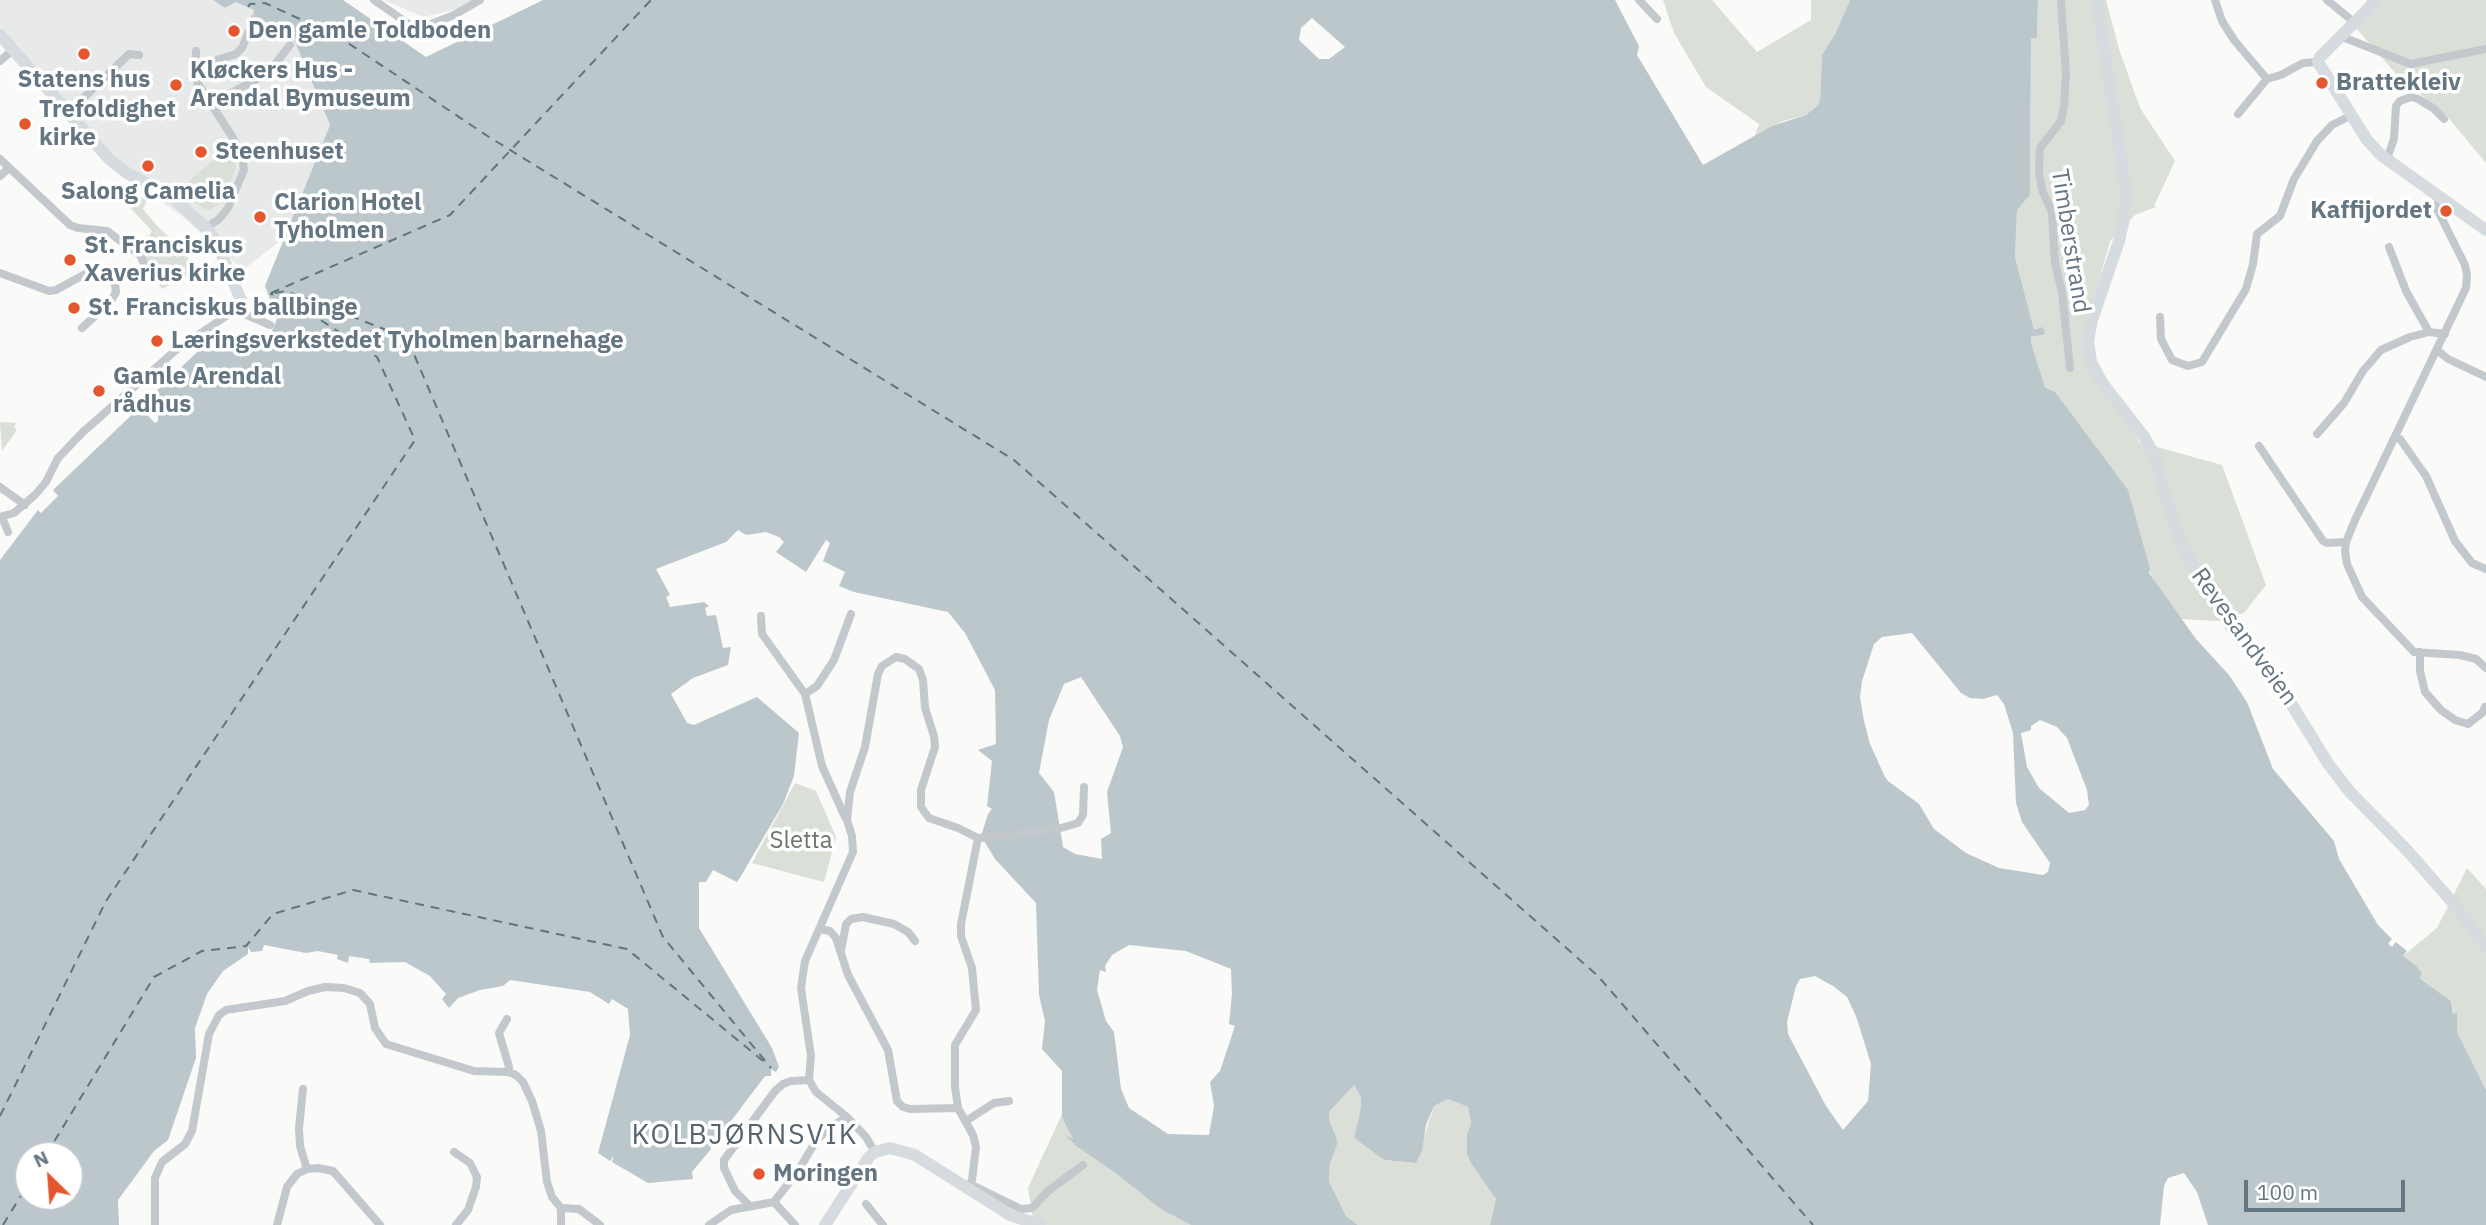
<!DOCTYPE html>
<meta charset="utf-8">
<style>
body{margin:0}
#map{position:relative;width:2486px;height:1225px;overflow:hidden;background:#fafaf8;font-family:"IBM Plex Sans",sans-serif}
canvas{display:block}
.north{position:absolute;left:14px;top:1141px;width:70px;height:70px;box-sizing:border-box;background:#fff;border:2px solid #c1c8cd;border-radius:50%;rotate:335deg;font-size:19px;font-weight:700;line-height:28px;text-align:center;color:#657683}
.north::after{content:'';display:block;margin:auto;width:24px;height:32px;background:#e4572e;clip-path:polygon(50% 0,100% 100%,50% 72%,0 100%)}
.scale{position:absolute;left:2244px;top:1180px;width:161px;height:32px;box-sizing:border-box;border:4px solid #657683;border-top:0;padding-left:9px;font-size:21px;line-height:24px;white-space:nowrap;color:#657683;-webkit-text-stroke:5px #fff;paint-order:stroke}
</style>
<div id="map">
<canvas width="2486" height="1225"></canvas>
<div class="north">N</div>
<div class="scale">100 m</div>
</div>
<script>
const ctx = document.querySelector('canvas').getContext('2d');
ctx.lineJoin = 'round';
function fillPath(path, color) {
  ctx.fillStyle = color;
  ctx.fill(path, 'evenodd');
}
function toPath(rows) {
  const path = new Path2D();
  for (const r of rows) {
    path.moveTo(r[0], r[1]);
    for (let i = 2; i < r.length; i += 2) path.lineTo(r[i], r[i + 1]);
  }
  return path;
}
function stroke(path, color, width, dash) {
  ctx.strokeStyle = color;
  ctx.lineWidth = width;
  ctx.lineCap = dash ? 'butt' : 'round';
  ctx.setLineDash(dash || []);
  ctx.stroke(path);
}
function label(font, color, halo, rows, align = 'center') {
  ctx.font = font + ' "IBM Plex Sans",sans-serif';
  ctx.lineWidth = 7;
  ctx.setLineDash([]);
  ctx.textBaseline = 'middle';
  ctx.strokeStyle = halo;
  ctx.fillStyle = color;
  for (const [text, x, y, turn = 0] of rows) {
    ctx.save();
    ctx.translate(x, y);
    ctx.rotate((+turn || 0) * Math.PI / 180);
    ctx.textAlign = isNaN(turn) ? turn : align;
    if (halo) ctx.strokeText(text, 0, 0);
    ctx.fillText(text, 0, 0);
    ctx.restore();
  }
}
fillPath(toPath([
 [0,0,213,0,225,8,236,2,254,10,253,14,295,42,330,125,285,237,243,270,183,217,131,181,0,34],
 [384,0,478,0,467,7,423,17]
]), '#e8e9e9');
fillPath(toPath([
 [1663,0,1712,0,1757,52,1811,20,1811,0,1850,0,1835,34,1822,55,1820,100,1818,105,1806,115,1783,121,1755,136,1759,124,1706,87,1674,33],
 [2038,0,2106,0,2119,49,2140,108,2175,161,2154,206,2156,207,2135,215,2110,241,2084,337,2139,442,2222,465,2266,585,2244,613,2218,621,2181,619,2158,588,2055,392,2045,387,2031,344,2031,337,2045,333,2034,331,2015,257,2017,210,2030,195,2031,38,2037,38],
 [2367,0,2486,0,2486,163,2446,115,2398,76,2355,27],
 [228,147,235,158,236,168,220,204,209,210,204,209,178,191],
 [130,191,147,200,143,209,157,226,185,252,195,272,162,289,139,252,152,231,122,199],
 [0,422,16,423,14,427,17,430,2,451],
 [795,783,816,791,836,837,824,882,752,863],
 [2467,868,2486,889,2486,1090,2457,1032,2457,1014,2454,1015,2451,1001,2419,978,2403,956,2437,928],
 [1354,1085,1361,1097,1361,1107,1354,1138,1384,1160,1416,1163,1434,1106,1448,1099,1468,1107,1471,1123,1467,1134,1496,1200,1490,1225,1358,1225,1346,1216,1329,1181,1330,1164,1338,1142,1329,1120,1329,1112],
 [1062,1114,1076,1146,1114,1172,1162,1210,1191,1225,1034,1225,1028,1188]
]), '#dadfd7');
fillPath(toPath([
 [213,0,343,0,426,57,543,0,1615,0,1639,46,1637,55,1703,165,1772,126,1806,115,1818,105,1820,100,1822,55,1835,34,1850,0,2038,0,2037,38,2031,38,2030,195,2017,210,2015,257,2034,330,2043,327,2045,334,2031,337,2031,343,2045,387,2055,392,2128,490,2150,569,2149,573,2196,639,2229,675,2247,702,2273,769,2334,841,2339,859,2378,925,2392,939,2388,944,2392,947,2396,942,2407,951,2403,956,2417,967,2422,974,2419,978,2451,1001,2453,1014,2457,1013,2457,1032,2486,1090,2486,1225,2208,1225,2197,1192,2184,1173,2168,1178,2164,1186,2160,1225,1490,1225,1496,1199,1471,1163,1467,1154,1467,1134,1471,1123,1468,1107,1448,1099,1434,1106,1426,1125,1422,1151,1416,1163,1384,1160,1354,1138,1361,1107,1361,1097,1354,1085,1329,1112,1329,1120,1338,1142,1330,1164,1329,1181,1346,1216,1358,1225,1191,1225,1162,1210,1114,1172,1076,1146,1066,1135,1073,1139,1062,1117,1062,1071,1042,1049,1045,1021,1039,995,1036,903,995,859,981,836,988,814,992,809,987,806,992,761,978,750,996,744,995,690,965,633,948,612,854,592,839,586,845,572,823,561,830,543,826,540,806,572,776,552,784,542,779,537,766,532,746,535,738,530,726,542,656,569,670,595,666,597,670,607,704,602,709,606,705,608,707,616,716,615,723,648,731,647,728,665,693,678,671,694,687,723,694,725,757,697,799,733,794,776,783,804,741,876,737,882,713,870,706,882,699,882,699,928,772,1048,779,1067,776,1072,771,1069,771,1076,765,1076,713,1145,710,1143,711,1149,692,1172,693,1179,648,1183,612,1162,614,1156,610,1161,598,1153,630,1035,628,1009,612,999,609,1004,590,992,510,980,503,986,480,990,458,998,449,1008,442,999,446,994,430,976,405,962,370,963,369,959,349,956,348,963,337,959,338,955,318,951,306,953,264,945,262,951,251,952,248,947,248,954,223,971,207,994,195,1028,196,1058,168,1140,154,1151,118,1200,119,1225,0,1225,0,560,38,510,41,513,58,496,53,490,140,407,155,423,158,421,158,414,146,401,217,333,265,348,283,304,272,304,265,286,330,125,295,42,253,14,254,10,236,2,225,8],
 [1312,18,1345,47,1329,59,1319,59,1299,40,1301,28],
 [1912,633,1961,693,1970,698,1983,699,1997,695,2004,704,2013,733,2016,803,2022,822,2050,863,2048,872,2043,875,1999,868,1966,853,1934,829,1919,804,1888,781,1885,777,1870,744,1864,721,1860,697,1862,681,1874,644,1882,637],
 [1081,677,1120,736,1123,747,1107,792,1111,833,1101,839,1102,859,1075,854,1063,847,1054,792,1039,773,1049,720,1064,684],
 [2040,720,2057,727,2067,738,2087,790,2089,805,2085,810,2069,813,2039,788,2027,767,2021,733,2031,730,2031,726],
 [1129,945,1186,951,1231,969,1232,994,1229,1024,1235,1026,1220,1071,1210,1082,1214,1106,1209,1135,1168,1134,1129,1108,1121,1089,1114,1032,1106,1021,1097,990,1100,970,1106,972,1105,966,1112,955],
 [1815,976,1833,986,1847,997,1856,1016,1871,1064,1868,1101,1843,1130,1826,1106,1788,1034,1787,1022,1796,986,1800,979],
 [28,1155,70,1155,70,1197,28,1197]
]), '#bbc7cb');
stroke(toPath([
 [248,7,250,4,265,3,339,37,489,137,1014,460,1598,976,1813,1225],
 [271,293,450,215,651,0],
 [275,293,286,291,407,338,663,937,771,1068],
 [0,1116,106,901,415,440,377,357,284,296,270,294],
 [46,1155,154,977,202,951,246,946,273,914,353,890,627,949,768,1065],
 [3,1225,28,1184]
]), '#60757c', 2, [9, 7]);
stroke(toPath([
 [374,0,413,27,421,28,454,15,480,0],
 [1639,0,1657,19],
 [2061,0,2066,74,2064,107,2061,121,2040,148,2039,172,2042,190,2052,212,2055,263,2062,292,2070,368],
 [2215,0,2222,21,2234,40,2267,79],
 [2327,0,2355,23],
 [2340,36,2411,64,2486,49],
 [196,51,195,67,197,82,233,138,242,154,244,170,228,208,219,219,206,228],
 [0,61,14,49],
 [195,67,236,54,242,48,254,19],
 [210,104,261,77,269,72,290,45],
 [69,112,129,54,139,55],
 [2238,114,2267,79,2281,75,2303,63,2318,62],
 [0,159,70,225,78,228,107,231,141,256,145,268],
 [2387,159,2394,139,2396,106,2400,101,2411,97,2418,99,2433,108,2444,119],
 [0,176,9,168],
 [2439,197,2437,209,2465,265,2467,275,2466,288,2355,520,2346,542,2345,551,2347,564,2362,597,2414,652,2460,655,2476,659,2486,668],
 [2389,247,2406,291,2429,332],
 [0,273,49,291,56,290,89,272,104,271,115,284,116,292,111,301,82,328],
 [235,310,270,325],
 [2160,317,2161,339,2172,360,2188,366,2202,362,2246,289,2253,264,2257,234,2280,216,2294,179,2317,141,2332,125,2350,116],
 [2437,350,2448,359,2486,377],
 [2317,434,2344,403,2363,371,2381,350,2410,337,2429,332,2445,334],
 [2395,437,2400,439,2426,476,2455,541,2472,563,2486,569],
 [2259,446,2323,541,2327,543,2346,542],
 [0,487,25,505],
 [0,517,14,513,35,495,46,482,58,458,83,432,176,350,235,310,241,300],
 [2,517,8,532],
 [761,616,762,634,805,694,822,766,845,817],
 [2420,652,2420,671,2425,692,2441,710,2455,720,2468,724,2482,713,2485,707],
 [805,694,817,686,834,660,851,614],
 [978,838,1001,837,1061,828,1078,823,1083,815,1084,787],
 [820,929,830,931,836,938,848,975,888,1050,897,1101,903,1107,910,1109,958,1108],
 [841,951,846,924,851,919,863,917,894,924,908,932,915,941],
 [507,1019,499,1033,509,1067,508,1072],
 [303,1089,299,1128,300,1146,307,1169],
 [966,1121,994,1103,1009,1101],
 [454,1152,470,1163,477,1177,476,1187,468,1210,456,1225],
 [875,1152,866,1137,847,1117,816,1092,809,1080,811,1056,801,988,805,961,853,852,852,836,847,820,850,792,865,747,878,674,882,666,896,657,905,659,919,669,923,680,925,708,934,736,935,747,921,790,921,807,929,818,958,828,978,838,961,924,961,936,972,968,976,1010,955,1045,955,1087,958,1108,973,1135,976,1147,972,1180,968,1188],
 [970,1184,1021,1209,1032,1208,1048,1191,1083,1165],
 [774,1202,795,1225],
 [866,1204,883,1225],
 [750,1206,735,1191,724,1168,724,1160,775,1091,783,1084,791,1081,809,1080],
 [155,1225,155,1178,162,1162,185,1144,192,1131,209,1034,219,1015,226,1010,285,1001,308,991,325,987,344,988,360,993,370,1004,375,1028,386,1044,474,1071,508,1072,516,1075,523,1082,532,1101,541,1131,547,1182,552,1197,561,1208,579,1209,600,1225],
 [277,1225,287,1187,297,1174,307,1169,318,1168,333,1171,380,1225],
 [561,1225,561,1208],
 [709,1225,731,1210,774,1202,798,1171,816,1141,828,1129,847,1117]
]), '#c3c8cc', 8);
stroke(toPath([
 [2097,0,2126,192,2124,219,2119,241,2092,320,2088,341,2091,362,2103,384,2145,438,2154,455,2175,528,2185,551,2226,620,2242,642,2274,676,2329,765,2350,792,2405,848,2455,905,2486,947],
 [2377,0,2320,57,2318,62,2367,140,2381,155,2486,230],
 [0,35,109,159,127,173,171,196,206,228,215,239,241,300],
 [825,1225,869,1157,875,1152,890,1148,915,1155,1010,1215,1040,1225]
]), '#d6dbdf', 12);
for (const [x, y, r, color] of [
 [234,31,7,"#e4572e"],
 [84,54,7,"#e4572e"],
 [2322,83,7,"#e4572e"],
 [176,85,7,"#e4572e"],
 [25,124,7,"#e4572e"],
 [201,152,7,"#e4572e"],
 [148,166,7,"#e4572e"],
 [2446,211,7,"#e4572e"],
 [260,217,7,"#e4572e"],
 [70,260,7,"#e4572e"],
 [74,308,7,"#e4572e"],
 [157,341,7,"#e4572e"],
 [99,391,7,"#e4572e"],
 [759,1174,7,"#e4572e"]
]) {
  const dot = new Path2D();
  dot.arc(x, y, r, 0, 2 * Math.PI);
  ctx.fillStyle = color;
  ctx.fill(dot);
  stroke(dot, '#fff', 2.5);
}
label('bold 24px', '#657683', '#fff', [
 ["Den gamle Toldboden",248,31],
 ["Kløckers Hus -",190,71],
 ["Arendal Bymuseum",190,99],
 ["Statens hus",84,80,"center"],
 ["Brattekleiv",2336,83],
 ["Trefoldighet",39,110],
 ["kirke",39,138],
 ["Steenhuset",215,152],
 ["Salong Camelia",148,192,"center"],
 ["Clarion Hotel",274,203],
 ["Tyholmen",274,231],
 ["Kaffijordet",2432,211,"right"],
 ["St. Franciskus",84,246],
 ["Xaverius kirke",84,274],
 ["St. Franciskus ballbinge",88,308],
 ["Læringsverkstedet Tyholmen barnehage",171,341],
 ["Gamle Arendal",113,377],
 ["rådhus",113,405],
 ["Moringen",773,1174]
], 'left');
label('24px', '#657683', '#fff', [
 ["Timberstrand",2070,241,81],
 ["Revesandveien",2244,637,54]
]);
label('24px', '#687a64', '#fff', [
 ["Sletta",801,841]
]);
ctx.letterSpacing = '2px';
label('28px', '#57646e', '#fff', [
 ["KOLBJØRNSVIK",745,1136]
]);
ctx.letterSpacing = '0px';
</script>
